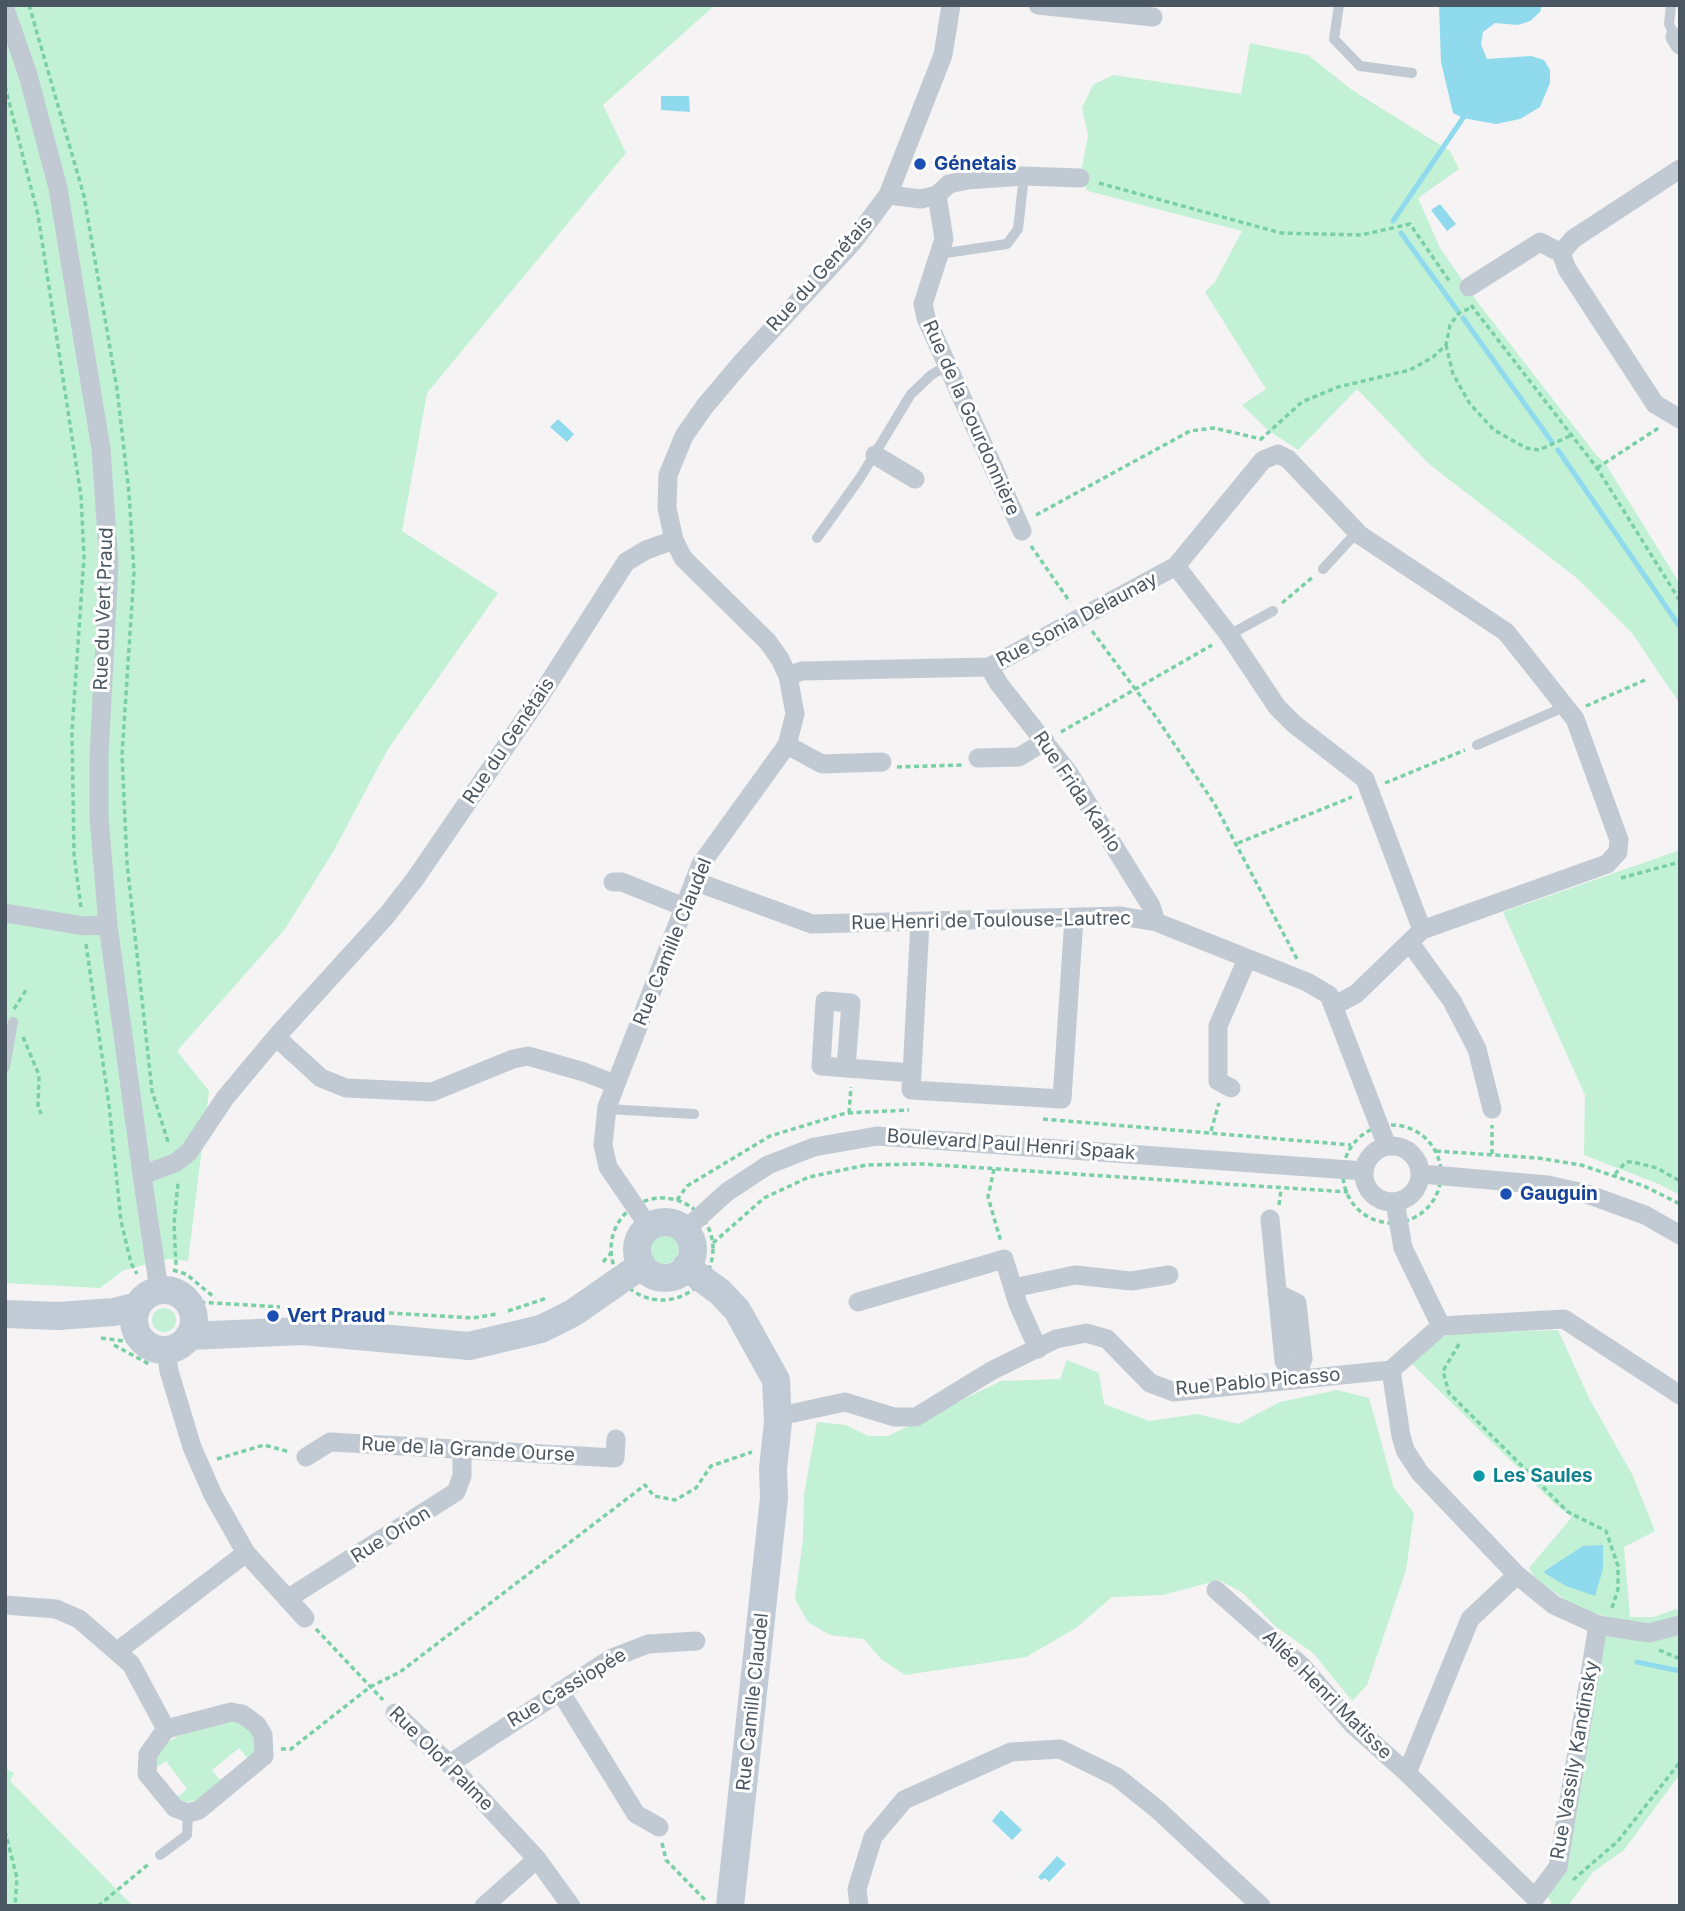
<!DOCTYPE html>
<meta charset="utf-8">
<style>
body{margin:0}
#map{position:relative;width:1685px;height:1911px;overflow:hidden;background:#f5f3f3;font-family:Inter,sans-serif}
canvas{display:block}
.frame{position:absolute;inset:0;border:7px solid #4a5661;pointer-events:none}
</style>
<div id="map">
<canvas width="1685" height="1911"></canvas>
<div class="frame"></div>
</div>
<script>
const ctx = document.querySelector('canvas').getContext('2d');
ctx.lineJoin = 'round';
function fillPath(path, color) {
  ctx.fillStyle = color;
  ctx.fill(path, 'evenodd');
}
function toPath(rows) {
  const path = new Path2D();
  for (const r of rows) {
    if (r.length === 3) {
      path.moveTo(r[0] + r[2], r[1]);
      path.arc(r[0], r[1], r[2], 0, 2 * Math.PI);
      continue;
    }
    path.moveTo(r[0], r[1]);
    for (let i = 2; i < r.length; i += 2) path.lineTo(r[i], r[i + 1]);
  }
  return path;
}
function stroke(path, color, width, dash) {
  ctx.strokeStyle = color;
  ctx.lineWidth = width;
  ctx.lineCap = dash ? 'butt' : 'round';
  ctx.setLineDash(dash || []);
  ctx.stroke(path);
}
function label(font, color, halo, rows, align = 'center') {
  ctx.font = font + ' Inter,sans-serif';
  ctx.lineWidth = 6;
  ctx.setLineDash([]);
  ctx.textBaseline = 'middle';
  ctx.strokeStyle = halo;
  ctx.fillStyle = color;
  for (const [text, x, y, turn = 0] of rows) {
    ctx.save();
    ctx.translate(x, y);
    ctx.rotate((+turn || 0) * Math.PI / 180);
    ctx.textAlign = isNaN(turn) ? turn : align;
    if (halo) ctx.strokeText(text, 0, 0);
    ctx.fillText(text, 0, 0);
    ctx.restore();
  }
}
fillPath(toPath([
 [5,5,715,5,603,105,626,153,427,393,402,531,498,593,388,749,333,852,285,929,177,1051,209,1091,188,1261,168,1259,124,1270,100,1288,5,1283],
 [1250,43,1308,55,1352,90,1450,151,1459,169,1418,198,1440,248,1479,304,1597,456,1605,463,1680,584,1680,704,1632,633,1578,579,1429,464,1357,389,1298,450,1268,430,1242,405,1266,389,1205,292,1215,282,1242,231,1088,191,1080,178,1088,135,1082,108,1093,85,1113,75,1241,94],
 [1680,850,1680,1195,1661,1185,1584,1155,1585,1095,1503,912],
 [664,1249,15],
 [164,1320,12],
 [1558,1330,1589,1398,1633,1476,1655,1531,1624,1547,1630,1617,1654,1617,1676,1609,1680,1613,1680,1774,1624,1850,1593,1872,1568,1906,1553,1906,1544,1890,1608,1617,1578,1608,1536,1580,1529,1568,1572,1517,1555,1504,1411,1363,1439,1339,1450,1334],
 [1067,1360,1099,1373,1104,1404,1149,1421,1198,1414,1238,1424,1280,1402,1337,1390,1369,1398,1394,1488,1414,1513,1406,1570,1367,1685,1352,1701,1313,1653,1275,1626,1243,1593,1219,1580,1163,1595,1112,1597,1076,1628,1026,1657,905,1675,881,1659,864,1639,830,1635,808,1622,795,1599,803,1539,804,1494,817,1422,846,1425,868,1436,888,1436,1001,1381,1060,1379],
 [235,1718,252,1730,258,1751,248,1759,239,1748,212,1770,221,1781,198,1800,188,1802,179,1800,177,1797,187,1789,166,1761,156,1768,155,1755,166,1743,180,1735],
 [5,1768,14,1773,10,1781,133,1906,5,1906]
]), '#c3f1d5');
fillPath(toPath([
 [1439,5,1542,5,1540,12,1530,21,1518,25,1495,23,1483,32,1481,44,1487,59,1531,56,1544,60,1550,70,1550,83,1540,107,1520,119,1496,124,1463,118,1453,113,1441,62],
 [661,96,689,96,690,112,661,110],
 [1440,204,1456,224,1447,231,1431,210],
 [558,419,574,434,567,442,550,427],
 [1603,1545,1603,1569,1595,1596,1566,1586,1543,1572,1583,1546],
 [1001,1810,1022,1830,1012,1840,992,1821],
 [1057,1856,1066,1864,1049,1882,1045,1878,1041,1880,1038,1877]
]), '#90daee');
stroke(toPath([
 [1393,221,1463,118],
 [1401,233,1457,310],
 [1463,318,1552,442],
 [1558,450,1680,627],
 [1637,1662,1680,1671]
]), '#90daee', 5);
stroke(toPath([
 [29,5,84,196,117,389,129,493,134,572,122,755,127,863,152,1091,169,1145],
 [5,86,38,215,81,496,84,557,72,731,74,854,81,908],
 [1099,183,1281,233,1361,235,1410,224,1450,282],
 [1471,305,1597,468,1680,601],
 [1446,345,1453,374,1470,404,1494,430,1526,448,1539,450,1572,435],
 [1260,440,1302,402,1338,387,1410,370,1433,357,1446,345,1450,325,1459,313,1473,307],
 [1597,468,1660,427],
 [1036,515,1190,431,1214,428,1261,439],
 [1031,546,1070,602],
 [1282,603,1314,576],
 [1092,631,1156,717,1214,803,1297,959],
 [1586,706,1645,680],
 [1061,732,1212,645],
 [897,767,963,765],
 [1385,783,1465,750],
 [1238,843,1352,797],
 [1621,878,1680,862],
 [86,944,109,1105,121,1221,131,1263,137,1274],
 [14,1009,26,990],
 [23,1037,39,1075,38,1105,41,1114],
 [849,1113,851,1087],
 [1043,1119,1351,1145],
 [1392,1174,49],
 [1211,1131,1219,1103],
 [1436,1151,1538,1158,1581,1165,1644,1186,1680,1204],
 [1492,1154,1492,1125],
 [994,1169,988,1197,1001,1242],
 [1615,1174,1626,1162,1633,1162,1657,1168,1680,1181],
 [662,1249,51],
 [677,1200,687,1186,770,1136,846,1113,909,1110],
 [1279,1205,1281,1190],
 [713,1243,764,1198,809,1177,866,1165,923,1164,1348,1192],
 [603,1262,611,1253],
 [176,1265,174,1224,178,1183],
 [173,1270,186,1274,215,1298],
 [184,1298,195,1302,280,1307],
 [508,1311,547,1298],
 [372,1312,473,1318,497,1314],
 [101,1338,146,1344],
 [1459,1344,1443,1371,1449,1393,1568,1512,1606,1531,1618,1566,1618,1589,1612,1608],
 [114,1345,149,1364],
 [217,1459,264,1445,290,1452],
 [316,1629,383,1700],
 [1659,1650,1680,1659],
 [281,1749,291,1749,370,1687,400,1672,645,1485,654,1496,675,1500,696,1488,711,1466,752,1452],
 [5,1831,17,1878,15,1905],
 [662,1843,666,1860,707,1902],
 [1573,1880,1618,1841,1680,1762],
 [98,1906,150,1863]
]), '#7ad0a6', 3.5, [5, 3.5]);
stroke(toPath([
 [1339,5,1334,39,1360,66,1412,73],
 [1671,5,1669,24,1675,37],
 [939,254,1007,244,1018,229,1024,176],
 [817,538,860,478,911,394,931,375,945,367],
 [1323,569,1357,532],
 [1229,635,1273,611],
 [1477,745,1555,711,1563,704],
 [5,1067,13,1022],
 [607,1109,694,1114],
 [160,1855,187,1835,188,1813]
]), '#c1cad2', 10);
stroke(toPath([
 [1038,5,1153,17],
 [5,9,28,75,58,188,101,449,109,564,99,756,99,817,108,925,142,1175,158,1283,164,1290],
 [1675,37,1680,45],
 [1680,169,1573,239,1561,253,1567,269,1655,404,1680,419],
 [888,195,921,199,937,195,949,184,967,180,1024,176,1080,178],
 [937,195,944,239,923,304,926,318,1022,531],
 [1469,287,1540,242,1561,253],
 [875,455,915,479],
 [1176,566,1229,635,1277,707,1294,724,1365,779,1422,930],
 [989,667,999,684,1068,772,1151,906,1156,922],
 [788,676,802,671,989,667,1176,566,1263,460,1278,454,1288,459,1360,535,1506,632,1575,719,1619,840,1618,852,1607,864,1422,930,1356,994,1335,1005],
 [787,745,822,764,882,762],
 [978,758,1019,757,1045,741],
 [694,881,812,924,1121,916,1156,922,1307,982,1329,995,1387,1146],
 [613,882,622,882,684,907],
 [5,913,84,926,108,925],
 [1410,943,1452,1001,1477,1049,1492,1109],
 [276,1037,321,1078,346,1088,432,1092,513,1059,528,1056,584,1072,615,1084],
 [846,1068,851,1003,825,1001,821,1066,912,1073,920,922],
 [912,1073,911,1090,1062,1099,1074,918],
 [1231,1088,1218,1081,1218,1026,1247,959],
 [1392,1174,28],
 [1421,1174,1548,1185,1584,1193,1645,1215,1680,1235],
 [142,1175,175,1163,189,1152,225,1098,276,1037,387,915,415,879,539,698,626,562,646,550,674,540],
 [1395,1202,1403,1248,1441,1326,1564,1319,1680,1395],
 [1270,1219,1284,1361,1296,1378],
 [649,1227,608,1167,603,1145,607,1107,701,864,787,745,795,714,788,676,780,659,768,642,683,558,674,540,667,508,668,475,684,436,705,406,743,361,853,242,888,195,943,55,951,5],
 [685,1230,727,1192,768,1165,814,1147,877,1136,1364,1171],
 [1013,1288,1075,1275,1131,1281,1169,1275],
 [1277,1293,1297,1303,1303,1359,1296,1378],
 [858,1302,1004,1259,1018,1304,1038,1349],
 [1441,1326,1391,1370,1401,1436,1405,1450,1420,1473,1517,1575,1554,1605,1598,1625,1649,1633,1680,1625],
 [166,1350,169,1371,192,1447,213,1495,246,1553,305,1618],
 [794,1413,845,1402,894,1417,916,1417,991,1371,1056,1339,1086,1333,1107,1339,1150,1383,1174,1392,1391,1370],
 [306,1457,330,1442,615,1458,616,1439],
 [1517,1575,1470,1619,1407,1773,1535,1898,1558,1867,1598,1625],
 [1216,1590,1302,1666,1353,1725,1407,1773],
 [287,1599,456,1492,462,1476,462,1449],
 [5,1605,56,1609,79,1619,131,1664,166,1729],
 [119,1650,246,1553],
 [560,1691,636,1814,659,1827],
 [231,1712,242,1714,257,1725,263,1735,264,1756,199,1810,188,1813,175,1808,147,1774,148,1754,166,1729,231,1712],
 [395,1713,449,1764,537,1859,571,1906],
 [449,1764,612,1658,648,1644,696,1641],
 [484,1906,537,1859],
 [859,1906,857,1889,873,1837,904,1800,1011,1752,1060,1749,1117,1777,1157,1809,1261,1906]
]), '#c1cad2', 19);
stroke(toPath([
 [665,1250,28],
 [686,1267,720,1292,737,1310,776,1380,778,1422,773,1469,774,1498,730,1906],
 [164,1320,30],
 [5,1314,58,1316,114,1312,137,1306],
 [189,1336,302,1331,469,1346,541,1329,573,1313,642,1265]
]), '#c1cbd6', 28);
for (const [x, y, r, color] of [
 [920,164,7,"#1a4fb4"],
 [1506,1194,7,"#1a4fb4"],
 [273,1316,7,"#1a4fb4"],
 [1479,1476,7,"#0f9aa8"]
]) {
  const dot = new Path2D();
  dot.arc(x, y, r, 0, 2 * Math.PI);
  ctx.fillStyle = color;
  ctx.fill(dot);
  stroke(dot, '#fff', 2.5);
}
label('bold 19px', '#164399', '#fff', [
 ["Génetais",934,164],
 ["Gauguin",1520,1194],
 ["Vert Praud",287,1316]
], 'left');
label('19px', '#4a5661', '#fff', [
 ["Rue du Genétais",820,274,-48],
 ["Rue de la Gourdonnière",971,418,66],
 ["Rue du Vert Praud",104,609,-88],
 ["Rue Sonia Delaunay",1077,620,-28],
 ["Rue du Genétais",509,741,-56],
 ["Rue Frida Kahlo",1077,792,56],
 ["Rue Henri de Toulouse-Lautrec",991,921,-1],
 ["Rue Camille Claudel",673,942,-68],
 ["Boulevard Paul Henri Spaak",1011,1145,4],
 ["Rue Pablo Picasso",1258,1382,-5],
 ["Rue de la Grande Ourse",468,1450,3],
 ["Rue Orion",391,1535,-32],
 ["Rue Cassiopée",567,1688,-31],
 ["Allée Henri Matisse",1327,1695,45],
 ["Rue Camille Claudel",753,1702,-84],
 ["Rue Olof Palme",441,1759,45],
 ["Rue Vassily Kandinsky",1575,1760,-80]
]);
label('bold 19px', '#0d838f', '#fff', [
 ["Les Saules",1493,1476]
], 'left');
</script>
